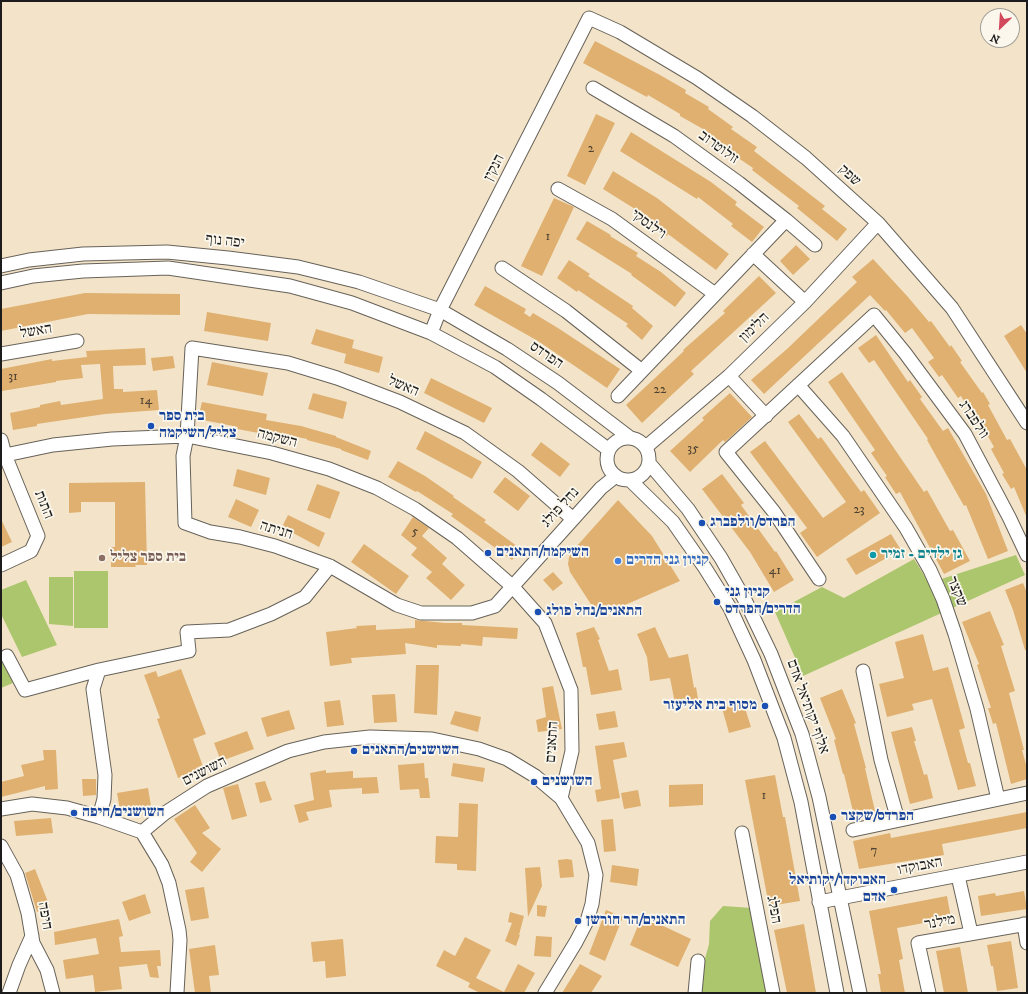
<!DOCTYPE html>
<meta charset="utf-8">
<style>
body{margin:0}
#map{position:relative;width:1028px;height:994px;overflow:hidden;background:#f3e4c9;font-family:"IM FELL DW Pica",serif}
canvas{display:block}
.frame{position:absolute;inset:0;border:2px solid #1c1c1c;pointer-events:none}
.north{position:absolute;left:980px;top:8px;width:40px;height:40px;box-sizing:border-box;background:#fbf7ec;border:1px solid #a29f99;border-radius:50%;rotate:205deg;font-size:11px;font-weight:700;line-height:16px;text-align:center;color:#1c1c1c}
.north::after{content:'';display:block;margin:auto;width:14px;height:18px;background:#d1495b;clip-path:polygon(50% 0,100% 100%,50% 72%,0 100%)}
</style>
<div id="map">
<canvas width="1028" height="994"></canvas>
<div class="frame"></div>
<div class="north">N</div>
</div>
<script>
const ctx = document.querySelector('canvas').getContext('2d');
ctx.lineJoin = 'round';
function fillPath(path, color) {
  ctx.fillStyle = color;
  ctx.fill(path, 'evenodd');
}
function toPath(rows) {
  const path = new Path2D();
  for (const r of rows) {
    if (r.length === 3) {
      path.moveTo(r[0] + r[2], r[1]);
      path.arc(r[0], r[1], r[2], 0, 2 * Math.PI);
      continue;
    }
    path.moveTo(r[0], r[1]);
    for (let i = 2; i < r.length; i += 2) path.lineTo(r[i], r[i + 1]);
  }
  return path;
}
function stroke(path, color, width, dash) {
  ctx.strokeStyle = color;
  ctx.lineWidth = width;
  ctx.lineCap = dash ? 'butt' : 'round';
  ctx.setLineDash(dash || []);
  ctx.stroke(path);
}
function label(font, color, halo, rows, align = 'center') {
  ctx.font = font + ' "IM FELL DW Pica","Frank Ruhl Libre",serif';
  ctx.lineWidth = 3.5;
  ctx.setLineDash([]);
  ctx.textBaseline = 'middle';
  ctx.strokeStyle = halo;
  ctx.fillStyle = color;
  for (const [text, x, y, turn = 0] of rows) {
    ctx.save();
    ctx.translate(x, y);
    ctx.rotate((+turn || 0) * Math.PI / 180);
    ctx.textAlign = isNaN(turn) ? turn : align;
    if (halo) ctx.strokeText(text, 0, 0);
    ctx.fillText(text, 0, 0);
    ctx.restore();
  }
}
fillPath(toPath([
 [1016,555,1025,575,803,676,775,612,822,587,844,598,914,559,929,583],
 [74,571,108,571,108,628,74,628],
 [49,577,73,577,73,626,49,624],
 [26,580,57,645,22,657,1,614,1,590],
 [1,653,13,683,1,688],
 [723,906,752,908,767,993,701,993,700,977,709,944,710,921]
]), '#abc66c');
fillPath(toPath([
 [595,41,660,75,686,90,685,93,709,107,708,109,733,127,731,129,757,147,754,151,825,206,822,209,847,229,837,241,797,208,799,206,752,170,753,168,725,149,727,147,702,130,703,129,680,116,680,114,648,95,647,97,583,63],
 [596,114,615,123,585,185,567,176],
 [631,132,711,182,737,202,735,205,764,227,752,242,731,226,733,224,698,197,697,199,620,151],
 [613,171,657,198,729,254,716,270,668,234,667,236,649,222,651,219,603,189],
 [554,198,574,207,542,276,521,266],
 [587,221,611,235,610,236,638,253,636,256,661,272,686,293,675,307,631,275,632,274,576,239],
 [796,245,810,259,793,275,780,261],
 [873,259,908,297,929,322,931,321,950,347,951,345,962,361,960,362,982,393,983,392,990,404,988,405,1007,440,1010,439,1027,470,1027,518,1014,487,1011,489,1002,474,1004,473,991,449,994,447,975,413,971,414,961,396,958,398,942,375,939,377,928,362,934,358,912,328,905,333,886,310,885,311,870,295,764,394,751,380,787,349,857,282,852,277],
 [569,260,590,274,588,276,633,306,632,308,653,326,642,340,626,326,628,324,578,290,577,292,557,278],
 [759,276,776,293,691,371,694,374,642,423,626,405,684,351,683,350,725,313,723,311],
 [485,286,526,309,524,313,530,317,533,313,558,328,620,369,607,388,538,341,474,305],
 [85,293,180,294,180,315,88,314,1,331,1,309],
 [207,312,271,323,268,341,204,331],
 [1021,325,1027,334,1027,373,1004,336],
 [316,329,354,340,352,348,383,357,379,373,344,363,346,354,311,344],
 [876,335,908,382,910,380,922,397,920,399,943,431,948,428,986,494,1008,551,988,559,966,505,964,506,927,440,928,439,874,360,869,363,858,348],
 [145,348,146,365,113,366,114,389,123,389,123,392,157,390,159,410,105,414,37,424,37,426,13,430,10,413,40,407,40,405,60,401,61,405,103,399,100,364,81,365,83,378,56,381,56,382,2,391,1,369,52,359,52,361,87,357,86,351],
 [173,356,175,368,153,371,151,358],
 [212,362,268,373,263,396,207,385],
 [842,372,924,492,927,490,950,531,953,530,970,561,944,574,900,492,896,494,885,477,887,476,871,453,875,450,828,382],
 [431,378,492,408,484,423,424,393],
 [313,393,347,402,343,419,308,409],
 [730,393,752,417,725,442,723,440,690,472,670,451,704,420,702,418],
 [202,402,267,414,266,420,301,426,336,436,336,437,371,451,368,460,341,450,341,449,307,440,307,439,264,430,264,434,237,429,238,427,198,419],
 [799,414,818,439,821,437,861,492,864,490,880,513,817,557,800,533,807,528,750,452,765,441,823,518,846,502,788,422],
 [425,431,482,462,472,479,416,449],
 [541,442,570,464,560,477,531,455],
 [398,461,425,476,454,496,453,497,486,520,484,522,521,549,512,560,451,516,453,514,417,491,416,492,388,477],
 [237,469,270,478,266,495,233,486],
 [722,474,744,503,741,505,775,552,776,551,794,580,774,592,750,552,702,489],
 [505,477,530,496,518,511,493,492],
 [145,482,147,565,135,565,136,567,111,567,111,547,115,547,115,502,81,502,81,512,69,513,69,483],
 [317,484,340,492,330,519,307,510],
 [236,499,259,510,251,527,228,517],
 [618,500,652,536,680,581,602,615,596,612,570,572,568,564,569,557,576,547],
 [288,515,325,533,319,547,282,527],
 [413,517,429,528,422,536,447,558,442,564,465,585,451,600,426,578,432,572,411,555,417,548,401,535],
 [1,519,12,542,1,547],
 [891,534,901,550,856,575,846,559],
 [364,544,409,576,396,594,351,562],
 [553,572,563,583,553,591,543,580],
 [1023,583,1027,593,1027,650,1025,650,1013,610,1005,590],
 [990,611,1004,645,1001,646,1015,691,1009,693,1024,750,1022,750,1027,768,1027,779,1011,784,996,723,993,724,988,708,991,708,977,665,979,664,962,622],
 [415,620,445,623,462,623,462,625,518,628,517,639,483,637,482,646,461,644,461,646,437,645,437,648,405,643,406,654,351,658,352,663,330,666,326,632,357,628,356,626,376,625,376,630,415,628],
 [594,627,600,639,598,640,609,671,618,669,622,690,591,695,586,667,583,667,576,633],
 [655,627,669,658,688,654,694,688,696,687,698,699,675,703,670,678,650,681,647,657,637,634],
 [923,634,933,671,948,667,965,728,959,730,968,763,970,763,976,786,958,790,932,699,912,704,914,710,887,717,879,684,904,678,895,642],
 [416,665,439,665,437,715,414,713],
 [181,669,206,734,193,739,204,769,178,778,157,719,160,718,144,675,156,671,158,677],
 [553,686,562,729,538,732,536,720,546,717,542,688],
 [842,689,856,723,854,724,866,768,865,768,876,815,855,820,844,774,843,774,834,740,836,739,820,698],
 [395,694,397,722,374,723,372,695],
 [340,700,344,725,327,727,324,702],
 [743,702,751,727,729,733,722,708],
 [289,710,295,729,267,737,261,718],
 [455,711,481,717,478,732,450,724],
 [615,711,618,727,599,730,596,714],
 [912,727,916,741,914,741,924,775,927,774,933,798,910,804,891,732],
 [247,731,254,749,221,761,214,743],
 [624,742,627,757,613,760,620,798,597,802,595,790,601,789,595,746],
 [43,750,56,750,58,789,45,790,45,786,1,797,1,782,24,776,21,765,44,760],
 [424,763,425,778,428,778,430,798,420,798,419,789,400,790,398,765],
 [453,763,485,768,483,782,451,776],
 [326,770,326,773,353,771,353,778,377,777,379,793,362,794,362,788,329,790,332,807,306,812,309,820,299,823,294,805,314,800,310,773],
 [775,775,783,817,785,817,800,901,769,906,745,780],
 [82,779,96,779,96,795,83,796],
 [265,781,272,800,260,803,255,783],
 [238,784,247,816,232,820,223,788],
 [703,784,703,805,669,807,669,785],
 [148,788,151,806,120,810,117,793],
 [638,790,641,806,624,809,621,793],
 [459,803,478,804,476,871,457,870,457,864,435,863,436,836,458,837],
 [195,805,210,828,202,833,221,849,202,872,190,862,197,853,174,819],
 [1027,812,1027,828,942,844,944,855,859,869,853,841,890,833,891,838],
 [51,818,53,833,16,836,14,821],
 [613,819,616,851,604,852,601,820],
 [567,859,572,860,574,877,560,878,558,860],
 [612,865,639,869,637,886,610,882],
 [540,867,542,886,528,917,525,868],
 [35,869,50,907,37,912,25,873],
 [204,887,209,918,191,921,185,890],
 [1024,891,1027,909,981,916,978,896,995,893,996,896],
 [145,894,151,913,129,921,122,902],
 [947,896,951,918,897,928,903,959,899,960,905,993,881,993,878,974,881,974,869,911],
 [537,905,547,906,545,917,537,916],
 [606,910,623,917,605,961,589,954],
 [510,912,524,916,519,935,520,935,516,946,505,941,512,923,508,922],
 [642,916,691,939,678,967,630,945],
 [119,919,123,936,119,937,121,952,160,950,161,966,157,966,159,978,150,977,147,964,119,967,122,989,95,992,93,975,66,979,63,960,99,954,96,938,55,945,54,932],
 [804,924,816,993,787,993,774,930],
 [536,936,552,937,551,957,534,956],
 [465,937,491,950,476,978,504,992,518,964,535,973,524,993,480,993,468,987,470,983,436,966,444,950,455,956],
 [343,939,346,976,326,978,325,961,313,962,311,942],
 [1011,941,1018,988,997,991,993,966,991,966,987,945],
 [215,945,219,975,209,976,211,993,195,993,189,949],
 [960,947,968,993,944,993,936,951],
 [580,964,602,976,591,993,562,993]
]), '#dfb070');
const minor = toPath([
 [593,88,674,136,739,183,786,220,815,245],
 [558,189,612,219,715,294],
 [753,254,805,302],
 [1,266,29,260,83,254,167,252,228,258,298,267,359,282,440,310,507,349,558,383,629,437],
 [502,268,566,311,642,371],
 [1,283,33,276,83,271,168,268,290,286,352,303,431,333,495,367,541,399,609,450],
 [431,333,440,310,589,18,620,32,697,78,752,116,806,158,878,223,952,308,1027,423],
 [1,354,77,341],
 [729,376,766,416],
 [798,385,843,436,906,528,930,570,943,599,955,634,977,709,998,799],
 [618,396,786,220],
 [628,459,21],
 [1,440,5,455,38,536,31,551,1,565],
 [646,447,729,376,805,302,878,223],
 [1,456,53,445,112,439,187,436,272,453,329,469,377,488,415,509,457,538,512,586,545,623,571,690,572,751,561,798],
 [649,463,688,509,721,558,746,602,771,654,802,734,819,797,860,993],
 [630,480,673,522,705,568,730,608,754,660,784,738,801,802,837,993],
 [573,519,518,471,465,433,400,402,337,378,288,363,192,348,187,436,183,456,185,523,210,532,240,537,275,546,330,566,397,605,421,613,472,613,495,606,601,488,616,476],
 [819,579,774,512,726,452,874,315,905,353,965,434,1009,517,1027,555],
 [7,656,25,690,99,670,189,651,187,632,229,630,271,614,305,597,330,566],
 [99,670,93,689,105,775,104,799,99,817],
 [863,671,881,760,898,820],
 [1,809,32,804,67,808,99,817,142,832],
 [853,830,1027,793],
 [142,832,165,813,207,786,288,751,324,742,370,737,432,739,479,749,507,759,535,776,561,798,588,843,596,875,592,904,587,921,576,942,545,993],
 [142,832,162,865,169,883,179,930,180,940,177,993],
 [742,833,773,993],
 [1,846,17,875,28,913,33,943,47,970,53,993],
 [958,876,971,933],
 [819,902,1027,862],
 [1024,924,1027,943],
 [9,993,19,965,32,936],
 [695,993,698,961],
 [929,993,918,943,1027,924]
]);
stroke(minor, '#676259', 15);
stroke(minor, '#fff', 13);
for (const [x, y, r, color] of [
 [151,426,4,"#1a4fb4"],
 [702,523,4,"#1a4fb4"],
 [488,553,4,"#1a4fb4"],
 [873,555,4,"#0f9aa8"],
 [102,558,4,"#8d6e63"],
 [618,561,4,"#3f7fe0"],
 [717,602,4,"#1a4fb4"],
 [538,612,4,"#1a4fb4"],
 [765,706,4,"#1a4fb4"],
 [354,751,4,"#1a4fb4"],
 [534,782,4,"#1a4fb4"],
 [74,813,4,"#1a4fb4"],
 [833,817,4,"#1a4fb4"],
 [894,890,4,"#1a4fb4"],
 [578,921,4,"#1a4fb4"]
]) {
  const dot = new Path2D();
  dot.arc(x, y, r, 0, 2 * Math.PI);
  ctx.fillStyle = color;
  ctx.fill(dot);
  stroke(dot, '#fbf7ec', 1.5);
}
label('13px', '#4d4131', null, [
 ["2",591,149],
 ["1",548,237],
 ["31",13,377],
 ["22",660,390],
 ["14",146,401],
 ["35",693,449],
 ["23",859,510],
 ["5",415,532],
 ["41",775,571],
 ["1",764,796],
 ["7",874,851]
]);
label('15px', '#1c1c1c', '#fbf7ec', [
 ["זולוטרוב",718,148,36],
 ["הנקין",495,168,-63],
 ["שפק",849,176,42],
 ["וילנסקי",648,225,36],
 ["יפה נוף",225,242,6],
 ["הלימון",755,328,-44],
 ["האשל",36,332,-9],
 ["הפרדס",546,356,34],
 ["האשל",403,387,23],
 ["וולפברג",973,420,57],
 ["השקמה",277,439,14],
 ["התות",43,505,68],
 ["נחל פולג",561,508,-48],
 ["חניתה",276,531,17],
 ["שקצר",956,592,68],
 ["אלוף יקותיאל אדם",807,707,70],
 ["התאנים",553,742,-86],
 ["השושנים",205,772,-27],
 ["האבוקדו",920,867,-11],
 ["הפלג",773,910,79],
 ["חיפה",44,916,80],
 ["מילנר",940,923,-11]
]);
label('bold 15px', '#164399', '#fbf7ec', [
 ["בית ספר",159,417],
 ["צליל/השיקמה",159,434],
 ["הפרדס/וולפברג",710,523],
 ["השיקמה/התאנים",496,553],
 ["קניון גני",725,593],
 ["הדרים/הפרדס",725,610],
 ["התאנים/נחל פולג",546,612],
 ["מסוף בית אליעזר",757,706,"right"],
 ["השושנים/התאנים",362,751],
 ["השושנים",542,782],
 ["השושנים/חיפה",82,813],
 ["הפרדס/שקצר",841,817],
 ["האבוקדו/יקותיאל",886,881,"right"],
 ["אדם",886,898,"right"],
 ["התאנים/הר חורשן",586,921]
], 'left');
label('bold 15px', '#0d838f', '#fbf7ec', [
 ["גן ילדים - זמיר",881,555]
], 'left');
label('bold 15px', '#785e54', '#fbf7ec', [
 ["בית ספר צליל",110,558]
], 'left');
label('bold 15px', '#366cbe', '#fbf7ec', [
 ["קניון גני הדרים",626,561]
], 'left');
</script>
